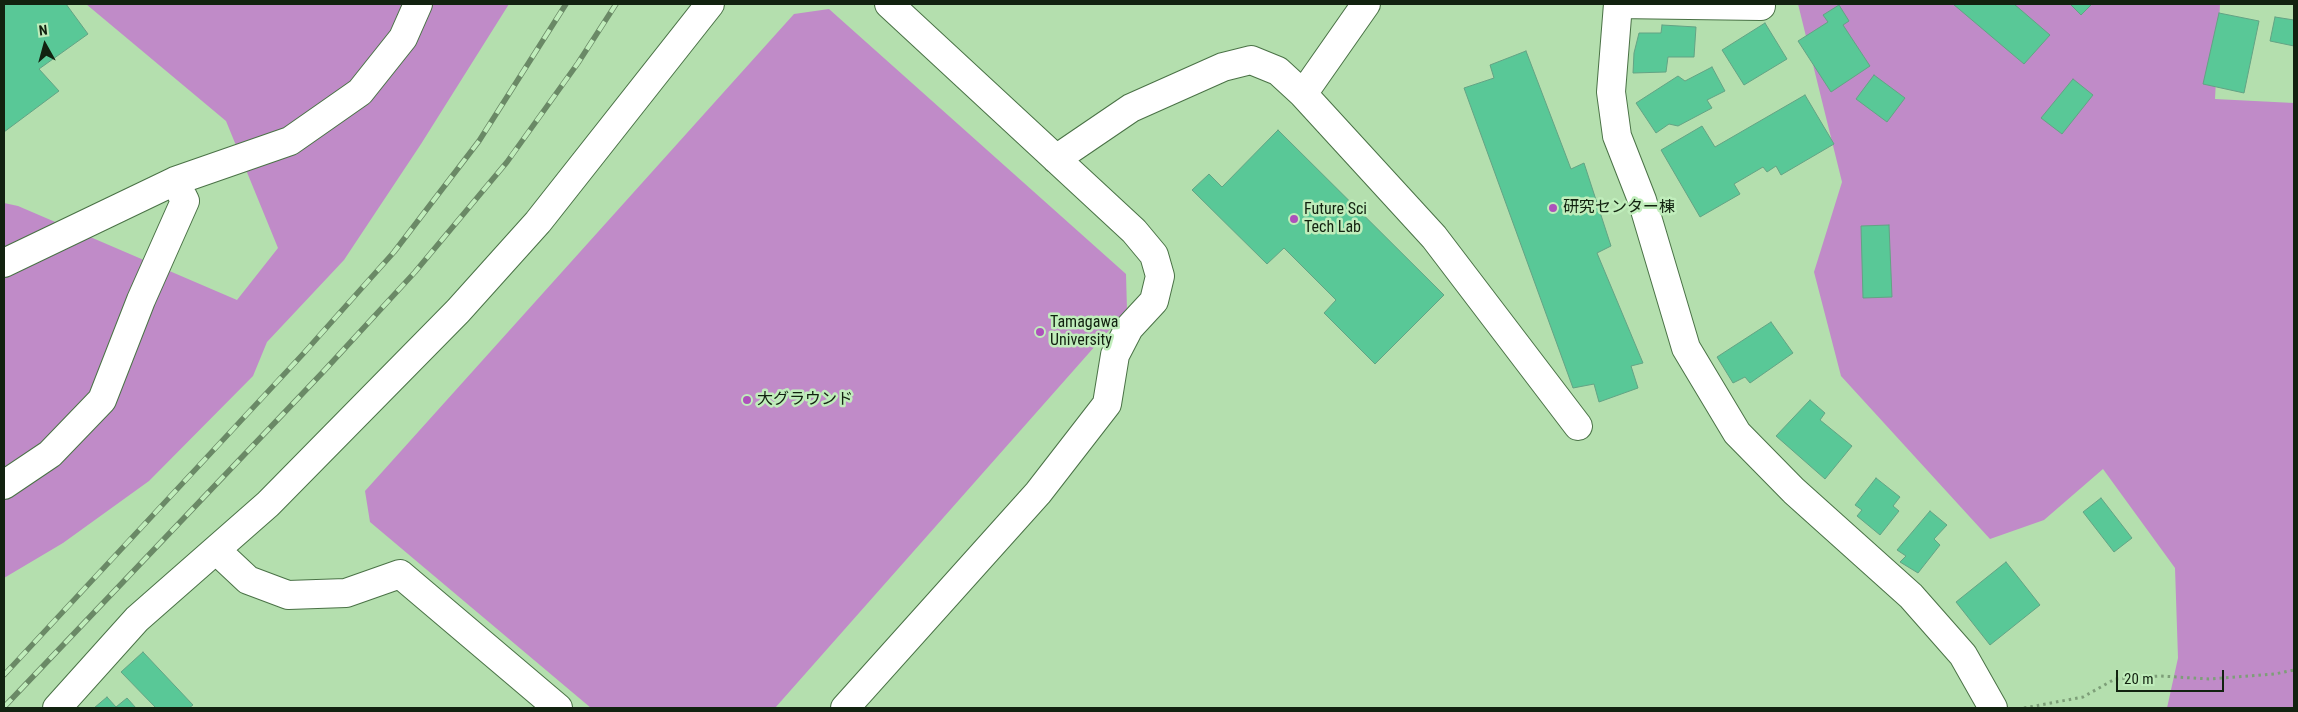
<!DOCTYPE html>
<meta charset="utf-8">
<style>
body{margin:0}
#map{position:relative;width:2298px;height:712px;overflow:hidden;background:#b4dfae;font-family:"Roboto Condensed",sans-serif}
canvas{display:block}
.frame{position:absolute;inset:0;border:5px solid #122210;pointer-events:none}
.north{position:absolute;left:20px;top:20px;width:50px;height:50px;-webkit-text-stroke:4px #c0edbb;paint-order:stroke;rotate:353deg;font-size:14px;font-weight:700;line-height:20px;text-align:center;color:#122210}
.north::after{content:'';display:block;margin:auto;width:18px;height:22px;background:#122210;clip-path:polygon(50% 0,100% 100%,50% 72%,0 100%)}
.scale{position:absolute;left:2116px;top:670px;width:108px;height:22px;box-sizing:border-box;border:2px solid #122210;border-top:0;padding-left:6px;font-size:15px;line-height:18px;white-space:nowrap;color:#122210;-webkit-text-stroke:4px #c0edbb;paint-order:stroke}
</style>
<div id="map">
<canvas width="2298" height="712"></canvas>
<div class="frame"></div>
<div class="north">N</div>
<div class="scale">20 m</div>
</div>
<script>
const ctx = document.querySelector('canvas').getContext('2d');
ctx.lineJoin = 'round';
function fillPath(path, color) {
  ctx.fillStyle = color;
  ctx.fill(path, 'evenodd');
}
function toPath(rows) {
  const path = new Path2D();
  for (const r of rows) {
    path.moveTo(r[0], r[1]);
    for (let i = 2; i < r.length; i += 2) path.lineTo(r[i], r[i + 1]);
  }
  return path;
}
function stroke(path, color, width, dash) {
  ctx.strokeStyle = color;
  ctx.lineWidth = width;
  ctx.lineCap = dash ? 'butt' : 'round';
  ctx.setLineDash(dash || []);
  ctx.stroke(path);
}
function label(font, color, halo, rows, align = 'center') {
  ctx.font = font + ' "Roboto Condensed","Noto Sans JP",sans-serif';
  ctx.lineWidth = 5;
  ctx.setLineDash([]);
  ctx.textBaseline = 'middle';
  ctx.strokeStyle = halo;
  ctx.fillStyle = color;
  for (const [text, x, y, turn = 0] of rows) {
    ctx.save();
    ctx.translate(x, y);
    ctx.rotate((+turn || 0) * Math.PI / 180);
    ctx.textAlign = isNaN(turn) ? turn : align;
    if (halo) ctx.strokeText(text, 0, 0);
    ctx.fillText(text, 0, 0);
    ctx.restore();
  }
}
fillPath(toPath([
 [86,4,509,4,421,144,344,260,267,342,253,376,149,481,63,543,4,578,4,203,18,206,237,300,278,248,226,121],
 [1798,4,2220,4,2215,99,2294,103,2294,708,2167,708,2178,658,2175,568,2103,469,2044,520,1990,539,1841,376,1814,272,1842,182],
 [829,9,1126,274,1127,310,775,708,591,708,370,522,365,491,794,14]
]), '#c08bc8');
const building = toPath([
 [4,4,66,4,88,34,39,69,59,91,4,132,4,4],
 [1953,4,2014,4,2050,35,2024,64,1953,4],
 [2070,4,2092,4,2081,15,2070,4],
 [1839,5,1849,21,1843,25,1870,66,1831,92,1798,41,1828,22,1823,15,1839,5],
 [2219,13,2259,21,2244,93,2203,84,2219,13],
 [2275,17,2294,20,2294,46,2270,41,2275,17],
 [1765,23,1787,59,1744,85,1722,50,1765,23],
 [1662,25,1696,27,1694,57,1668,57,1666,72,1633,73,1634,53,1639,33,1661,33,1662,25],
 [1526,51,1571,169,1584,163,1611,246,1597,253,1643,363,1631,366,1638,388,1599,402,1594,384,1573,388,1464,88,1494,78,1490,65,1526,51],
 [1712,67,1725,91,1707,100,1712,108,1678,126,1669,124,1656,133,1636,103,1678,76,1685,81,1712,67],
 [1874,75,1905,98,1887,122,1856,99,1874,75],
 [2073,79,2093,95,2062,134,2041,118,2073,79],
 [1805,95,1834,144,1781,175,1776,166,1767,172,1763,167,1734,184,1740,194,1700,217,1661,150,1702,126,1715,147,1805,95],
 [1278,130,1444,295,1375,364,1324,313,1336,300,1284,248,1267,264,1192,190,1209,174,1222,187,1278,130],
 [1889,225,1892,297,1863,298,1861,226,1889,225],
 [1771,322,1793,353,1750,383,1745,377,1733,383,1717,357,1771,322],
 [1810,400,1825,413,1820,420,1852,446,1825,479,1776,436,1810,400],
 [1876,478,1900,497,1893,506,1899,511,1880,535,1857,516,1862,510,1855,505,1876,478],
 [2101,498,2132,538,2114,552,2083,512,2101,498],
 [1930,511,1947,525,1934,539,1940,545,1918,573,1900,562,1906,556,1897,550,1930,511],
 [2006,562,2040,605,1990,645,1956,602,2006,562],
 [143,652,193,705,189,708,156,708,121,672,143,652],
 [107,697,116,707,127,698,136,708,94,708,107,697]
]);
fillPath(building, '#59c897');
stroke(building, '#63a384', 1);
const minor = toPath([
 [1618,4,1611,92,1617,136,1642,200,1686,348,1737,433,1794,491,1911,596,1963,655,1993,708],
 [1618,4,1761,6],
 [1303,94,1366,4],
 [1056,159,1131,108,1223,67,1251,60,1278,71,1303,94,1434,237,1578,426],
 [4,263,175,181,290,141,360,92,403,38,418,4],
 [4,485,50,454,102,400,141,300,185,201,175,181],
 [216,550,248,580,288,595,346,593,400,574,558,708],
 [57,708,137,619,268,504,458,311,538,222,710,4],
 [845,708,1038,493,1107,404,1115,355,1129,328,1154,301,1160,276,1154,255,1134,231,889,4]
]);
stroke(minor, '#4a7246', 30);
stroke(toPath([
 [2024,708,2083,697,2115,679,2160,676,2209,679,2275,674,2294,670]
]), '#7d9e78', 3, [2.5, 4]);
stroke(minor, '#fff', 28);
const rail = toPath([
 [4,675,303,354,394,252,479,141,566,4],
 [4,707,323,372,415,272,507,162,578,63,616,4]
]);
stroke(rail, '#6a8966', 5.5);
stroke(rail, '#c0edbb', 4, [11]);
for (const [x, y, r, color] of [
 [1553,208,5,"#ad51bb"],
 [1294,219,5,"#ad51bb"],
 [1040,332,5,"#ad51bb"],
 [747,400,5,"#ad51bb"]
]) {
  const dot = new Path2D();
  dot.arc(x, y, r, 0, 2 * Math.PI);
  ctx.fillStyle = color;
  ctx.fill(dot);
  stroke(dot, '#c0edbb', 2);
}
label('16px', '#122210', '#c0edbb', [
 ["研究センター棟",1563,208],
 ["Future Sci",1304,210],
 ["Tech Lab",1304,228],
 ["Tamagawa",1050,323],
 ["University",1050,341],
 ["大グラウンド",757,400]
], 'left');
</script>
